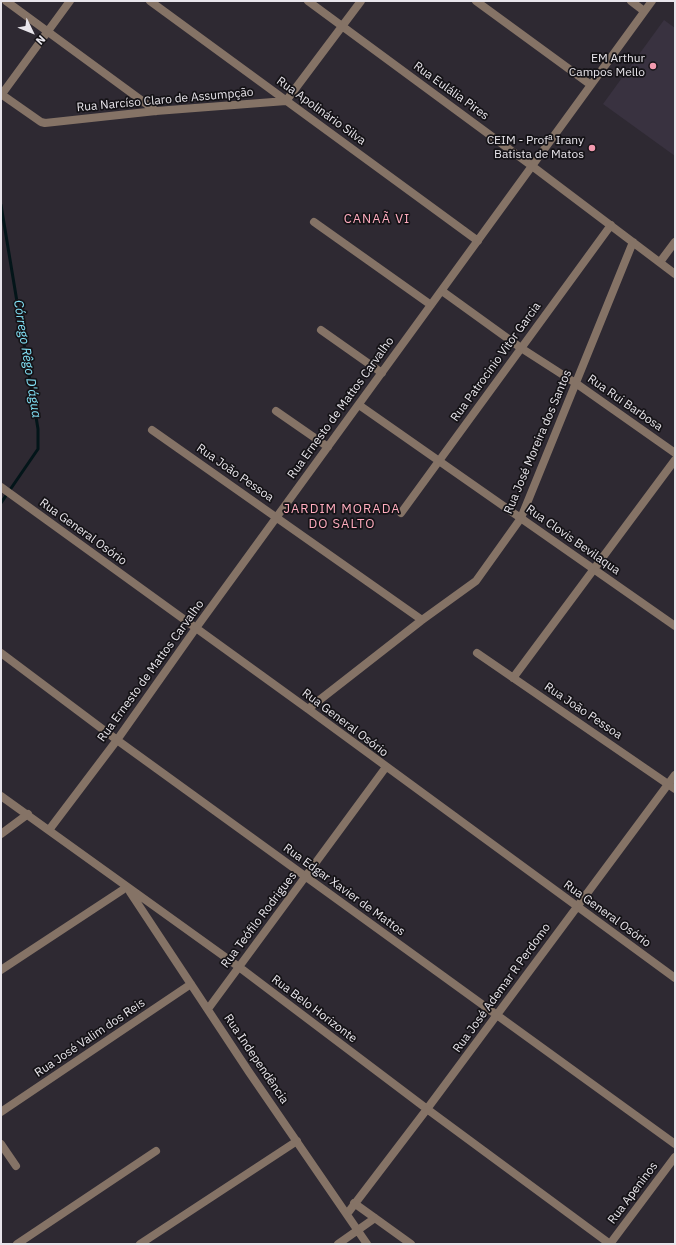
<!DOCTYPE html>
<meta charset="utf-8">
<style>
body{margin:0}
#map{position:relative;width:676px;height:1245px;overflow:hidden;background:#2e2932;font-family:"IBM Plex Sans",sans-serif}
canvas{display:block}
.frame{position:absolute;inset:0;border:2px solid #e8e5eb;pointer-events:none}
.north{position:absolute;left:12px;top:12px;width:40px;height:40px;-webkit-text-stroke:3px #151317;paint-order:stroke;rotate:133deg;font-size:11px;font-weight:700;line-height:16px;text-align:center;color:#e8e5eb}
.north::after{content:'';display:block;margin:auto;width:14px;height:18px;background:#e8e5eb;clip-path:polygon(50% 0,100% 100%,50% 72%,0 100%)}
</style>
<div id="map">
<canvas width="676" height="1245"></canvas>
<div class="frame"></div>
<div class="north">N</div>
</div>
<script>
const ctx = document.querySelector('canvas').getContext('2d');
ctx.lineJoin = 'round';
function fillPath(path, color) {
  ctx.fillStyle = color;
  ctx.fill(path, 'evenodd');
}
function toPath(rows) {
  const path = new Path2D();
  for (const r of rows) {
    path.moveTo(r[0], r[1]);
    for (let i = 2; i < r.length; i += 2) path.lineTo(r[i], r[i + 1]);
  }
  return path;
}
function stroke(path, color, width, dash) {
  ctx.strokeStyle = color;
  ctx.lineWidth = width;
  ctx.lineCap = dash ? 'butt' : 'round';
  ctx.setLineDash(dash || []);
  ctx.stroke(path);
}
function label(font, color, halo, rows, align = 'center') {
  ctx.font = font + ' "IBM Plex Sans",sans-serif';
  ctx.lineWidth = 3.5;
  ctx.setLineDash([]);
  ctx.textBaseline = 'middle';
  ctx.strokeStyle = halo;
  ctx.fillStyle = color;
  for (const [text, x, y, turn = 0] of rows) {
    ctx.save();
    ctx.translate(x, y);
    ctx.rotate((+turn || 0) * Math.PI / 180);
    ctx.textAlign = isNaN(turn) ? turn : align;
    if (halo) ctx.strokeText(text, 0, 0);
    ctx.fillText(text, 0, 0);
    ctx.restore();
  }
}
fillPath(toPath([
 [664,20,675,28,675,156,603,104]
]), '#393240');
stroke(toPath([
 [1,205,38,429,38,449,1,503]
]), '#031519', 3);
stroke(toPath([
 [6,1,156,111],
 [150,1,478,241],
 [308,1,532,166,675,274],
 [476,1,591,85],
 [631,1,644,11],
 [1,94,41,122,45,123,156,111,286,101,361,1],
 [2,94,70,1],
 [314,222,431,305],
 [660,262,675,242],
 [442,291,521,348,577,384,675,453],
 [321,330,382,373],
 [359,405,675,626],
 [276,411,328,447],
 [152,430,422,620],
 [1,487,308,709,675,978],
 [401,513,611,225],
 [1,653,117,740,675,1144],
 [477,653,675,789],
 [513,678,675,460],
 [308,709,422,620,476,581,521,518,633,242],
 [1,796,239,967,427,1109,610,1244],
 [49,830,117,740,196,628,652,1],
 [1,834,28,814],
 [130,892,249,1072,367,1244],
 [1,970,127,887],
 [208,1009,386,767],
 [1,1112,191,984],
 [1,1144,16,1166],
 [354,1203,411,1244],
 [347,1214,427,1109,675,775],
 [17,1244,156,1151],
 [140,1244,297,1141],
 [338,1244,375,1218],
 [610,1244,675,1157]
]), '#857366', 8);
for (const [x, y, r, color] of [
 [653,66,4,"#f29aaf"],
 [592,148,4,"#f29aaf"]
]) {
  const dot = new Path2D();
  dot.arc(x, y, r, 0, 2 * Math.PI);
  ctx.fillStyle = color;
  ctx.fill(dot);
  stroke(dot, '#151317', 1.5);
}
label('12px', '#e8e5eb', '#151317', [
 ["EM Arthur",645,59],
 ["Campos Mello",645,73],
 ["CEIM - Profª Irany",584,141],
 ["Batista de Matos",584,155]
], 'right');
label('12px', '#e8e5eb', '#151317', [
 ["Rua Eulália Pires",451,91,36],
 ["Rua Narcíso Claro de Assumpção",165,100,-5],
 ["Rua Apolinário Silva",321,111,36],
 ["Rua Patrocinio Vitor Garcia",496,362,-54],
 ["Rua Rui Barbosa",625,403,35],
 ["Rua Ernesto de Mattos Carvalho",341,408,-54],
 ["Rua José Moreira dos Santos",538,442,-67],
 ["Rua João Pessoa",235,473,35],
 ["Rua General Osório",83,532,36],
 ["Rua Clovis Bevilaqua",573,540,35],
 ["Rua Ernesto de Mattos Carvalho",151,671,-54],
 ["Rua João Pessoa",583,711,34],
 ["Rua General Osório",345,723,37],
 ["Rua Edgar Xavier de Mattos",344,890,36],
 ["Rua General Osório",607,914,36],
 ["Rua Teófilo Rodrigues",259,920,-53],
 ["Rua José Ademar R Perdomo",502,988,-54],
 ["Rua Belo Horizonte",314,1009,37],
 ["Rua José Valim dos Reis",90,1038,-34],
 ["Rua Independência",256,1059,56],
 ["Rua Apeninos",633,1193,-53]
]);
ctx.letterSpacing = '1px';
label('13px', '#ffacbe', '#151317', [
 ["CANAÃ VI",377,219],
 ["JARDIM MORADA",342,509],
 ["DO SALTO",342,524]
]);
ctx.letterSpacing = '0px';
label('italic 13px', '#83e3f8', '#151317', [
 ["Córrego Rêgo D'água",27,359,81]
]);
</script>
